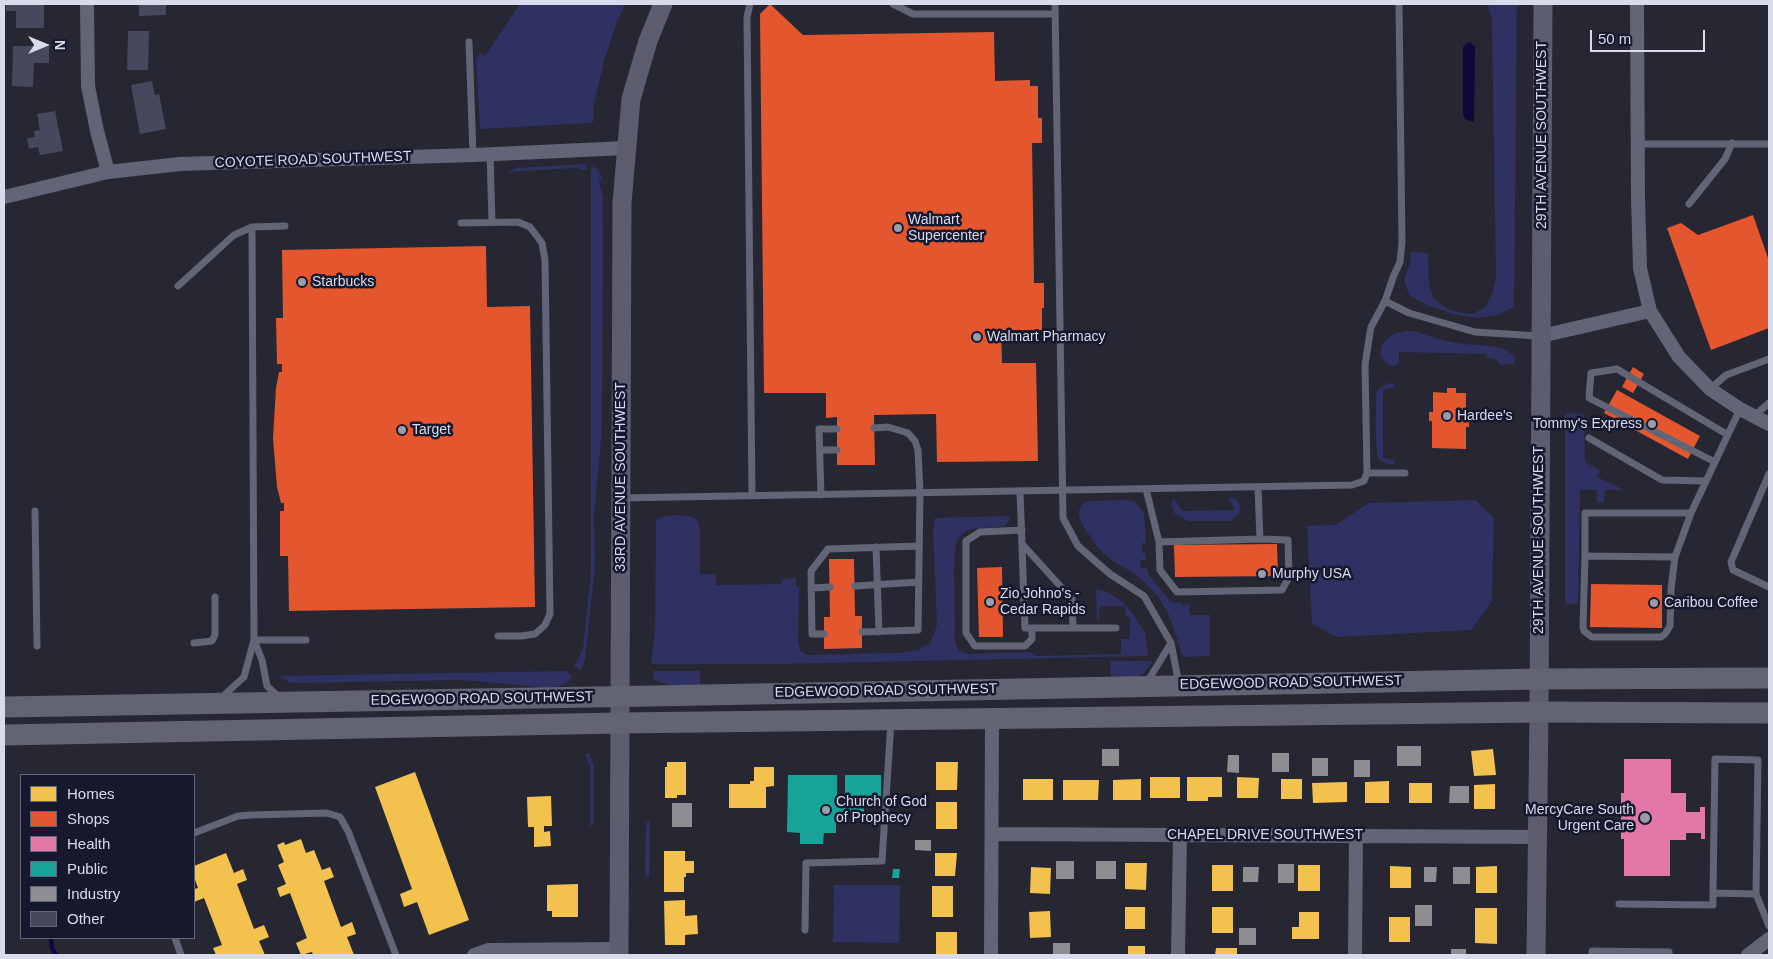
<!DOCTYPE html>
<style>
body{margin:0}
#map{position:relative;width:1773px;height:959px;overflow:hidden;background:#262732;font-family:Helvetica,sans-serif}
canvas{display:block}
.frame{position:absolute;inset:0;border:5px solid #d8dbea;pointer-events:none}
.legend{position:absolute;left:20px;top:774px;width:175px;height:165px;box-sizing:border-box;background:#16192e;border:1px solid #646779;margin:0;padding:6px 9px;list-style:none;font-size:15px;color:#d8dbea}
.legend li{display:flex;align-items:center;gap:10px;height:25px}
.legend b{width:25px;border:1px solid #646779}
.north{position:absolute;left:20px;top:20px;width:50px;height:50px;-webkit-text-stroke:4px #16192e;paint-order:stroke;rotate:90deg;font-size:14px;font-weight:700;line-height:20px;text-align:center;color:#d8dbea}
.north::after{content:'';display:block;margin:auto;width:18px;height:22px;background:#d8dbea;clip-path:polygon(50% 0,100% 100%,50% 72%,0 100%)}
.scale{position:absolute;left:1590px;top:30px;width:115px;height:22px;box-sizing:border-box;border:2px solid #d8dbea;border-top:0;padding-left:6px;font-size:15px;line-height:18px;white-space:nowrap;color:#d8dbea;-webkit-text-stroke:4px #16192e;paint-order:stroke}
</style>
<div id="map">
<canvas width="1773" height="959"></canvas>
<div class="frame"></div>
<ul class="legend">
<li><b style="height:14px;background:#f2c14e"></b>Homes</li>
<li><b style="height:14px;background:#e4572e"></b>Shops</li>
<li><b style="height:14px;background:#e377a8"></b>Health</li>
<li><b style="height:14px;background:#17a398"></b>Public</li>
<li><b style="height:14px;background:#8d8d92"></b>Industry</li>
<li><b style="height:14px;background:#46485c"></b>Other</li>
</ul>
<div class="north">N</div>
<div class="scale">50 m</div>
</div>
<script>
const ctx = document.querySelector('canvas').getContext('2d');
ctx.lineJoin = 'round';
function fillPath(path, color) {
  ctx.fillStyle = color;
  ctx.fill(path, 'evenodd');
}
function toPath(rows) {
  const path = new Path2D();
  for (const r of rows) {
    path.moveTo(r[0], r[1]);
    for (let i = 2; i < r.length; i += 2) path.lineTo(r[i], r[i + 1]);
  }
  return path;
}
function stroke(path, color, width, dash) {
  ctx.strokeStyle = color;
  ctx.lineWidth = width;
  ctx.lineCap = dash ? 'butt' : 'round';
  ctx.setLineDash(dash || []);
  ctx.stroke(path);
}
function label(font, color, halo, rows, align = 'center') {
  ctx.font = font + ' Helvetica,sans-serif';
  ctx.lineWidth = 5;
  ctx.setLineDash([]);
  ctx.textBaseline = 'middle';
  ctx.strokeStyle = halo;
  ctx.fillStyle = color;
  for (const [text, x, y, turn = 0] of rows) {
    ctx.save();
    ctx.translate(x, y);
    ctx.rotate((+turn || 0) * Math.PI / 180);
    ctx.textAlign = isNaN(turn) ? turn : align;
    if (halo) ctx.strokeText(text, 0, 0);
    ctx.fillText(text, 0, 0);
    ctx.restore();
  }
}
fillPath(toPath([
 [520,4,625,4,616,25,604,61,594,105,593,122,590,123,480,129,476,60,480,53,485,56],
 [1486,4,1517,4,1514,307,1498,315,1477,318,1454,314,1429,306,1419,301,1409,295,1404,280,1410,263,1411,252,1428,253,1429,285,1434,299,1447,309,1462,313,1473,314,1485,307,1492,295,1496,278,1492,19,1488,6],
 [585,164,588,171,576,168,507,172,516,168],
 [592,166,598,170,603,181,603,183,600,179,599,181,603,198,602,428,594,517,595,567,585,660,581,670,574,667,583,649,591,571,591,168],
 [1406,331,1414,331,1442,340,1463,344,1491,346,1503,348,1515,356,1515,363,1501,365,1495,359,1487,358,1487,354,1399,352,1399,363,1393,366,1388,364,1381,358,1380,354,1382,345,1389,337,1397,333],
 [1388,383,1393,384,1395,388,1383,389,1383,458,1393,459,1395,462,1391,465,1382,462,1378,458,1376,441,1376,394,1378,389],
 [1565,413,1584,414,1585,462,1600,470,1597,477,1624,490,1605,490,1604,502,1599,503,1597,500,1597,490,1580,490,1578,603,1574,604,1565,604],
 [1228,497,1235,498,1241,506,1238,515,1230,521,1188,521,1175,514,1171,505,1174,498,1182,511,1235,510],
 [1127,500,1136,502,1144,513,1146,543,1142,543,1142,553,1146,553,1146,560,1140,561,1141,568,1147,568,1148,574,1171,602,1182,603,1183,606,1189,603,1190,615,1210,615,1210,656,1183,657,1169,615,1157,595,1138,576,1110,559,1098,548,1083,526,1079,517,1079,511,1081,506,1087,501],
 [1475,500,1494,518,1492,601,1471,630,1337,637,1312,624,1307,526,1335,525,1369,503],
 [678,515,693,517,697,520,700,529,700,574,716,574,716,585,782,584,782,579,796,578,796,586,799,586,798,640,800,650,806,655,897,653,919,650,931,642,937,625,933,529,935,518,1009,516,1010,519,1005,526,974,529,966,531,958,538,956,544,954,568,955,640,956,646,960,651,968,654,1030,652,1035,656,1120,654,1121,653,1121,639,1130,639,1130,619,1126,616,1125,606,1100,606,1099,619,1097,620,1096,589,1105,591,1123,602,1132,613,1145,633,1148,656,778,664,651,664,655,629,656,520,665,516],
 [1110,661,1150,661,1153,662,1144,673,1137,677,1111,678],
 [566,671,573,678,564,684,553,688,462,680,298,683,289,682,279,676],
 [653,671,700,671,700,685,673,685,662,683,653,679],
 [589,753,594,766,594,824,590,826,590,766,585,754],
 [650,821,650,860,649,878,645,876,646,823],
 [834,885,900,885,899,943,833,942]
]), '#2e3162');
fillPath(toPath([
 [1469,42,1475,46,1474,122,1465,119,1463,114,1463,47]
]), '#0e083c');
fillPath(toPath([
 [1493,749,1496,775,1474,776,1471,751],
 [667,762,686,762,686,795,677,795,677,798,665,798,665,767,667,767],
 [936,762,958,762,957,790,936,790],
 [754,767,774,767,774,786,766,787,766,808,729,808,729,784,750,784,750,781,754,781],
 [415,772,469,920,429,935,417,902,404,907,400,894,412,889,375,787],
 [1150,777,1180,777,1180,798,1150,798],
 [1187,777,1222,777,1222,797,1208,797,1208,801,1187,801],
 [1237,777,1259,778,1258,798,1237,798],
 [1023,779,1053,779,1053,800,1023,800],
 [1141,779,1141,800,1113,800,1113,780],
 [1281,779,1302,779,1302,799,1281,799],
 [1063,780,1099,780,1098,800,1063,800],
 [1389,781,1389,803,1365,803,1365,782],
 [1347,782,1347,802,1313,803,1312,783],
 [1409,783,1432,783,1432,803,1409,803],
 [1495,784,1495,809,1474,809,1474,785],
 [551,796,552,826,544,826,544,832,550,831,551,846,534,847,534,827,528,827,527,797],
 [936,802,957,802,957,829,936,829],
 [301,839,306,853,314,850,322,870,330,867,334,877,324,881,341,927,352,922,356,934,347,937,354,955,313,955,312,952,301,955,296,943,307,938,290,893,280,897,277,888,286,884,278,865,284,862,277,845,284,842,285,845],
 [664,851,685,851,685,861,694,861,694,873,686,873,686,877,684,877,684,892,664,892],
 [226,853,234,873,243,869,247,880,237,884,254,929,264,925,269,937,259,941,265,955,227,955,226,954,216,955,213,948,222,945,204,898,194,902,194,889,198,888,194,877,194,866],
 [935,853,957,853,955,876,935,876],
 [1125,863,1147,863,1146,890,1125,889],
 [1212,865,1233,865,1233,891,1212,891],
 [1298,865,1320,865,1320,891,1298,891],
 [1390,866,1411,867,1411,888,1390,888],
 [1497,866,1497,893,1476,893,1476,867],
 [1031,867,1051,868,1050,894,1030,893],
 [578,884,578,917,552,917,552,911,547,911,547,885],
 [932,886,953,886,953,917,932,917],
 [685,900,685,916,697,915,698,934,685,935,685,945,665,945,664,901],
 [1125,907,1145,907,1145,929,1125,929],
 [1212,907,1233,907,1233,933,1212,933],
 [1475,908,1497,908,1497,944,1475,943],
 [1050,911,1051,937,1030,938,1029,912],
 [1299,912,1319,912,1319,939,1292,939,1292,927,1299,927],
 [1389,917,1410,917,1410,942,1389,942],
 [936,932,957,932,957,955,936,955],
 [1128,946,1145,946,1145,955,1128,955],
 [1216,948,1237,948,1237,955,1215,955]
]), '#f2c14e');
fillPath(toPath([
 [770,4,803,35,994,32,995,81,1030,80,1030,86,1038,86,1038,118,1042,118,1042,143,1032,143,1034,283,1044,283,1044,308,1042,308,1042,330,1001,330,1002,363,1036,363,1038,461,937,462,936,414,874,415,875,465,837,465,837,417,826,418,826,393,764,393,760,14],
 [1753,215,1769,261,1769,328,1711,350,1667,228,1681,223,1698,235],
 [486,246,487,307,530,306,535,607,289,611,288,556,280,556,280,511,284,511,284,503,281,503,277,487,273,438,276,388,279,372,282,372,282,364,277,364,276,318,283,318,282,250],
 [1633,367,1644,374,1633,393,1622,387],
 [1447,388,1456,388,1456,393,1466,393,1466,420,1469,420,1469,427,1466,427,1466,449,1432,448,1432,421,1429,421,1429,412,1433,412,1433,392,1447,393],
 [1617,390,1700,436,1688,459,1604,413],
 [1277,544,1278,576,1175,577,1174,545],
 [829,559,854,559,855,616,862,616,862,648,824,649,824,617,830,617],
 [1002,567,1003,637,979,637,977,568],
 [1591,584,1662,585,1662,628,1590,627]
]), '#e4572e');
fillPath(toPath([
 [1624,759,1671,759,1671,793,1686,793,1686,812,1700,812,1700,807,1705,807,1705,839,1701,839,1701,833,1686,833,1686,840,1670,840,1670,876,1624,876,1624,839,1621,839,1621,793,1624,793]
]), '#e377a8');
fillPath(toPath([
 [788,775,837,775,837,802,845,803,845,775,881,775,881,797,864,797,864,817,836,816,836,833,824,833,823,844,800,844,800,833,787,832],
 [893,869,900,869,899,878,892,878]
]), '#17a398');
fillPath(toPath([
 [1397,746,1421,746,1421,766,1397,766],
 [1102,749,1119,749,1119,766,1102,766],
 [1272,753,1289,753,1289,772,1272,772],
 [1228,755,1239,755,1239,773,1227,772],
 [1312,758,1328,758,1328,776,1312,776],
 [1354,760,1370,760,1370,777,1354,777],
 [1450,786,1469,786,1469,803,1449,803],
 [672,803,692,803,692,827,672,827],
 [915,840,931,840,931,851,915,850],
 [1056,861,1074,861,1074,879,1056,879],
 [1096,861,1116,861,1116,879,1096,879],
 [1278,864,1294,864,1294,883,1278,883],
 [1243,867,1259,867,1258,882,1243,882],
 [1424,867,1437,867,1436,882,1424,882],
 [1453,867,1470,867,1470,884,1453,884],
 [1415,905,1432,905,1432,926,1415,926],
 [1239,928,1256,928,1256,945,1239,945],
 [1053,943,1070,943,1070,955,1053,955],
 [1451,949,1466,949,1466,955,1451,955]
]), '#8d8d92');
stroke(toPath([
 [51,938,52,948,56,955]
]), '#0e083c', 4.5);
fillPath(toPath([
 [6,4,44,4,44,28,16,28,16,11,6,11],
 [139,4,166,4,166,15,139,16],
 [128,31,149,31,148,70,127,70],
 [13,46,49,46,49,63,34,63,33,87,12,86],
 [152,81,155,95,159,94,166,129,140,134,131,85],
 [55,111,63,151,40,155,38,147,29,149,27,138,35,137,34,131,40,130,37,114]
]), '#46485c');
stroke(toPath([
 [750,4,747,17,752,496],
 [893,4,913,14,1055,14],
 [1055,4,1063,518,1078,546,1110,574,1144,596,1171,643,1179,684],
 [469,42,473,155],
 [1638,144,1769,144],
 [490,154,492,222],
 [1689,204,1725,159,1732,143],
 [461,223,518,222,530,227,542,243,545,260,550,614,545,625,535,634,521,636,498,636],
 [178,286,234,235,252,227,285,226],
 [1385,301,1409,313,1475,332,1539,336],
 [1710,389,1726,375,1769,359],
 [1754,416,1769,403],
 [1589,438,1662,480,1706,481],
 [820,450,837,450],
 [1715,462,1589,398,1591,373,1617,369,1728,435],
 [1367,473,1405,473],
 [1769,474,1731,562,1733,570,1769,587],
 [1146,489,1159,542,1260,539,1258,487],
 [1020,492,1025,628,1116,628],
 [821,495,819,429,837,429],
 [621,498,1352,485,1364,481,1367,473,1365,365,1369,339,1371,327,1385,301,1394,275,1400,262,1402,242,1399,4],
 [35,511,37,646],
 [1691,513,1585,513,1585,556,1675,557,1691,513,1740,409],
 [1022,530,980,532,966,541,966,633,975,646,1025,646,1032,639,1032,628],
 [1159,542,1160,570,1177,592,1282,590,1289,577,1288,540,1260,539],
 [1023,545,1072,599,1073,628],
 [876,547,879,632],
 [1585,556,1583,627,1584,631,1592,637,1661,637,1665,634,1670,626,1671,589,1675,557],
 [855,586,919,582],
 [811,588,830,587],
 [862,632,918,630,920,493,918,450,915,441,908,433,888,427,874,428],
 [824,634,812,634,811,571,828,549,919,546],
 [254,640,262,660,267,686,280,698],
 [254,640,306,640],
 [194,643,212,641,215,635,215,597],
 [1146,684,1171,643],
 [221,698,244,677,254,640,252,227],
 [194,833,238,816,251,815,327,813,340,817,348,831,396,955],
 [1756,894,1713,893,1715,759,1758,760,1756,894,1769,926],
 [1619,904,1713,905,1713,893],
 [805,930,806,863,882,861,891,721],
 [175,938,181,955],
 [1592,955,1592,951,1669,952,1669,955]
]), '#626575', 7);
stroke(toPath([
 [87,4,88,86,97,131,108,172],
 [1637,4,1638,198,1640,268,1650,311,1679,357,1710,389,1740,409,1769,424],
 [4,197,108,172,180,164,473,155,626,148],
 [1541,336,1650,311],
 [993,834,1538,837],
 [474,955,488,950,619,949],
 [991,955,992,720],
 [1178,955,1180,835],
 [1355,955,1356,836],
 [1748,955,1769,939]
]), '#626575', 14);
stroke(toPath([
 [619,955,622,203,631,99,648,41,663,4],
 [1536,955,1539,712,1543,4]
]), '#5c5e6f', 19);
stroke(toPath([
 [4,707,652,696,1539,679,1769,678],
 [4,735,619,723,1539,712,1769,713]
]), '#626474', 21);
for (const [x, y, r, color] of [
 [898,228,5,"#9a9caa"],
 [302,282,5,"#9a9caa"],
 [977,337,5,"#9a9caa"],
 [1447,416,5,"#9a9caa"],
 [1652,424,5,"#9a9caa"],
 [402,430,5,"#9a9caa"],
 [1262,574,5,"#9a9caa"],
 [990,602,5,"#9a9caa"],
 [1654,603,5,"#9a9caa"],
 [826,810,5,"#9a9caa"],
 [1645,818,6,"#9a9caa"]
]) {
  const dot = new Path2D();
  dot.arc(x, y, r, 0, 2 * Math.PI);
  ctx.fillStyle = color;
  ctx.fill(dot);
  stroke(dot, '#16192e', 2);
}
label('14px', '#d8dbea', '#16192e', [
 ["29TH AVENUE SOUTHWEST",1542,135,-90],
 ["COYOTE ROAD SOUTHWEST",313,160,-2],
 ["33RD AVENUE SOUTHWEST",621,477,-90],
 ["29TH AVENUE SOUTHWEST",1539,540,-90],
 ["EDGEWOOD ROAD SOUTHWEST",1291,683,-1],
 ["EDGEWOOD ROAD SOUTHWEST",886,691,-1],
 ["EDGEWOOD ROAD SOUTHWEST",482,699,-1],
 ["CHAPEL DRIVE SOUTHWEST",1265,835]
]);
label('14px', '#d8dbea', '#16192e', [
 ["Walmart",908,220],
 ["Supercenter",908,236],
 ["Starbucks",312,282],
 ["Walmart Pharmacy",987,337],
 ["Hardee's",1457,416],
 ["Tommy's Express",1642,424,"right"],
 ["Target",412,430],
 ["Murphy USA",1272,574],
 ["Zio Johno's -",1000,594],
 ["Cedar Rapids",1000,610],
 ["Caribou Coffee",1664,603],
 ["Church of God",836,802],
 ["of Prophecy",836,818],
 ["MercyCare South",1634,810,"right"],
 ["Urgent Care",1634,826,"right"]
], 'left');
</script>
